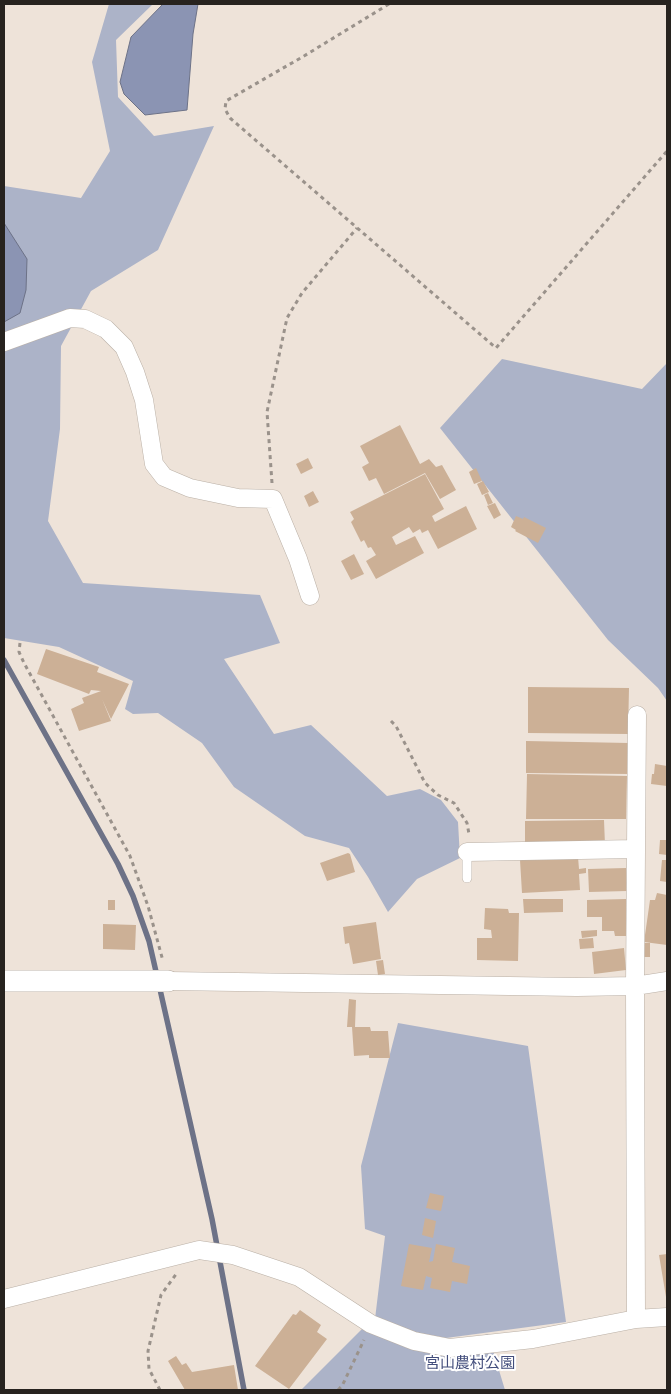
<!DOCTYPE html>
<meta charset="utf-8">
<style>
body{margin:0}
#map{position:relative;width:671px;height:1394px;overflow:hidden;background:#eee3d9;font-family:"Source Sans 3",sans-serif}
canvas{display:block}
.frame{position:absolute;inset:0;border:5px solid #27231f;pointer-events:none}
</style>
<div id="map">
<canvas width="671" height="1394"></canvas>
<div class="frame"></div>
</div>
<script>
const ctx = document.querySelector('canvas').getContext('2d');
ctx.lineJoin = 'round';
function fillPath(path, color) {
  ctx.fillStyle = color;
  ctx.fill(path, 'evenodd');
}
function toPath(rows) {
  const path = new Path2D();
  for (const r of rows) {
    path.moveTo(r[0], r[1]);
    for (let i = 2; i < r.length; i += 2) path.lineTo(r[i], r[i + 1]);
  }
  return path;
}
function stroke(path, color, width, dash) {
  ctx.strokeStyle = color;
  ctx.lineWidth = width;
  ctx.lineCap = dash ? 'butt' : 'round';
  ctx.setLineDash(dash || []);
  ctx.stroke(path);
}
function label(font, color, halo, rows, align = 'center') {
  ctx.font = font + ' "Source Sans 3","Noto Sans JP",sans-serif';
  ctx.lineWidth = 4;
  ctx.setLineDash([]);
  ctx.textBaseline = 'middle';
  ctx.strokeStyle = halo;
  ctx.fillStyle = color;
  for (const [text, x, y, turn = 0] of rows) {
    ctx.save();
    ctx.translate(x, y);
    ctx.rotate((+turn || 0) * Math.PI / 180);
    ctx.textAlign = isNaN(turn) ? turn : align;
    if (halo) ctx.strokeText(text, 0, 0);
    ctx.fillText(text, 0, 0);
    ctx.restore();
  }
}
fillPath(toPath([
 [109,4,153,4,116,40,118,97,154,136,214,126,158,250,91,291,61,346,60,429,48,521,83,583,260,595,280,643,224,659,274,734,311,725,387,796,420,789,441,800,458,822,460,858,417,879,388,912,368,877,349,848,305,836,234,787,202,743,158,713,133,714,125,709,133,681,59,647,4,638,4,186,81,198,110,151,92,62],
 [502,359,642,389,667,363,667,701,658,688,608,640,440,428],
 [398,1023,528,1046,566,1322,446,1338,414,1332,375,1319,385,1236,365,1229,361,1166],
 [364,1327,405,1347,430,1351,488,1334,505,1390,301,1390]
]), '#acb3c8');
const water = toPath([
 [163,4,198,4,193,34,187,110,145,115,124,94,120,82,131,37,163,4],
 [4,223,27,259,26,290,20,313,4,322,4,223]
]);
fillPath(water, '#8b94b3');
stroke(water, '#6d7287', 1);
stroke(toPath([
 [4,660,118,864,133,896,149,941,157,976],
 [159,985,212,1219,244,1390]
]), '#6d7287', 5.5);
fillPath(toPath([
 [400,425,420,464,429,459,436,467,442,465,456,490,440,499,425,473,384,494,376,478,369,481,362,467,369,463,360,446],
 [308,458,313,468,301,474,296,464],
 [476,468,482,481,474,484,469,472],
 [425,474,444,509,432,516,435,522,466,506,477,529,438,549,428,530,422,533,420,529,413,533,409,527,392,537,396,545,415,536,424,553,376,579,366,561,376,555,371,547,368,548,364,540,361,542,351,522,354,519,350,512],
 [483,481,489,492,482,495,477,484],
 [313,491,319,502,309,507,304,496],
 [488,493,493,503,488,505,484,495],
 [495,503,501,515,494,519,487,506],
 [516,516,523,519,524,517,546,528,538,543,515,531,516,530,511,527],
 [354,554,364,574,351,580,341,561],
 [46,649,99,667,97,672,129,684,111,719,102,699,111,721,79,731,71,709,84,703,82,698,101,691,91,690,89,694,37,674],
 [528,687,629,688,628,734,528,733],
 [526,741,629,743,629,774,526,773],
 [655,764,667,766,667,786,651,784,652,774,654,774],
 [527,774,627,776,626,819,526,819],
 [604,820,605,845,525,847,525,821],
 [660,840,667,840,667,855,659,854],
 [348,853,350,854,355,872,327,881,320,863],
 [578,857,579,869,586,868,586,873,579,874,580,890,522,893,520,860],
 [662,860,667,860,667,882,660,881],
 [626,868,627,891,589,892,588,869],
 [657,893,667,895,667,945,644,942,650,900,655,900],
 [523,899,563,899,563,912,524,913],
 [626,899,626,936,615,936,614,931,602,931,602,917,587,917,587,900],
 [108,900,115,900,115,910,108,910],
 [485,908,508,909,509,913,519,913,518,961,477,960,477,938,492,938,491,930,484,929],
 [376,922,381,959,353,964,349,943,345,944,343,927],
 [103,924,136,925,135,950,103,949],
 [597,930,597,936,582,938,581,931],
 [593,938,594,948,580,949,579,939],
 [644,943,650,943,650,957,643,957],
 [624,948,626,970,594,974,592,952],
 [383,960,385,974,378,975,376,961],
 [349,999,356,1000,355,1027,370,1027,371,1031,388,1031,390,1058,369,1058,369,1055,354,1056,352,1027,347,1027],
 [430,1193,444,1196,441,1211,426,1208],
 [425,1218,436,1221,433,1238,422,1235],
 [409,1244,432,1248,429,1262,433,1261,436,1244,455,1248,452,1262,470,1266,467,1284,452,1281,450,1292,430,1288,432,1278,426,1276,423,1290,401,1286],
 [667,1254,667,1297,666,1297,659,1255],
 [300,1310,321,1325,317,1332,327,1339,289,1389,255,1366,293,1314,296,1315],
 [176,1356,182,1365,186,1363,192,1372,234,1365,238,1390,185,1390,168,1361]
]), '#ccb096');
const service = toPath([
 [467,852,467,878]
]);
const minor = toPath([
 [4,342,70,318,85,319,106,329,124,347,135,372,144,400,154,464,164,477,190,488,238,498,273,499,298,559,310,596],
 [467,852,636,849],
 [168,981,577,987,635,986,667,981],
 [4,1299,199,1250,233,1255,299,1277,371,1324,414,1341,450,1348,533,1339,636,1319,667,1317],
 [636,1319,635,986,637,715]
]);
const tertiary = toPath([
 [4,981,168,981]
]);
stroke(service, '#bab0a6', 10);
stroke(minor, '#bab0a6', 19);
stroke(tertiary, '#bab0a6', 22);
stroke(toPath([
 [389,4,304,56,226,101,225,109,230,118,496,348,667,151],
 [272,483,267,412,287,318,302,293,357,228],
 [20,643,19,652,24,663,130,856,148,906,163,961],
 [391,721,396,726,425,783,438,795,454,803,467,823,469,834],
 [160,1390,149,1369,148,1351,161,1295,177,1273],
 [338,1390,342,1386,364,1340]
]), '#9a928b', 3, [4, 4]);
stroke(service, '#fff', 9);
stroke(minor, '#fff', 18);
stroke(tertiary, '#fff', 21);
label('15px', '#434e7c', '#fff', [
 ["宮山農村公園",470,1365]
]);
</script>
